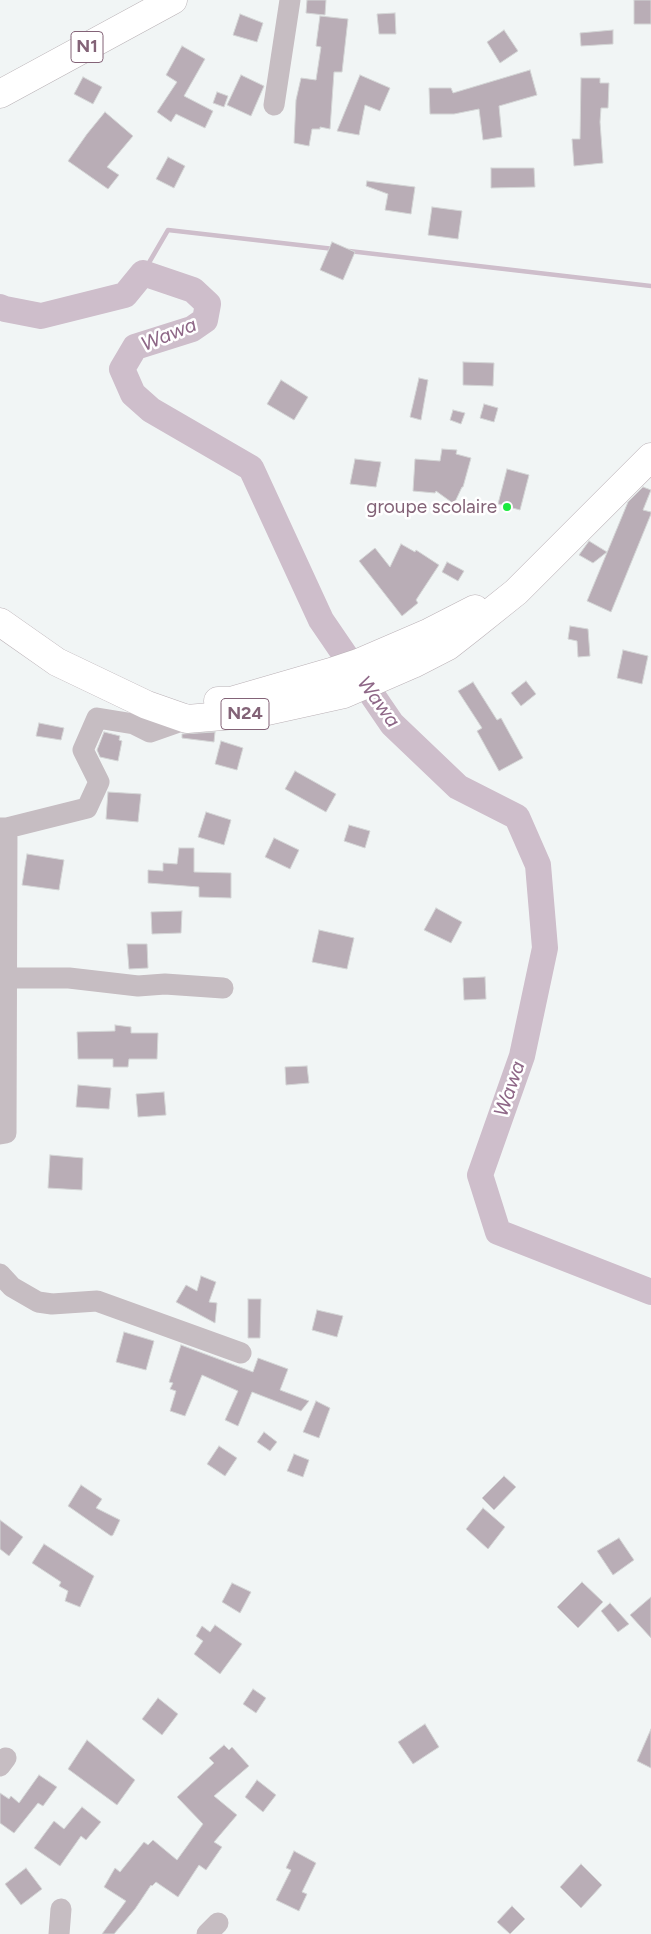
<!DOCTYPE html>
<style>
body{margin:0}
canvas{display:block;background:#f1f5f5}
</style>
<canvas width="651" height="1934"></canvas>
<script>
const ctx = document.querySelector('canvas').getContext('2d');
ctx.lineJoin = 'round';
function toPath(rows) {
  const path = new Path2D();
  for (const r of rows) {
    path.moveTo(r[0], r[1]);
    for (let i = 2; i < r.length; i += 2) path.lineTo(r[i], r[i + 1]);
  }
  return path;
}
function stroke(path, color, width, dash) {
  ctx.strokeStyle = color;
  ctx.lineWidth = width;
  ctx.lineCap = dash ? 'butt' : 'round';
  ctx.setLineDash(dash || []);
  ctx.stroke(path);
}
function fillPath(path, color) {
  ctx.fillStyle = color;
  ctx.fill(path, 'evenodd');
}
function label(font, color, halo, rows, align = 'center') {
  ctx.font = font + ' Figtree,sans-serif';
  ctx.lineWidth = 5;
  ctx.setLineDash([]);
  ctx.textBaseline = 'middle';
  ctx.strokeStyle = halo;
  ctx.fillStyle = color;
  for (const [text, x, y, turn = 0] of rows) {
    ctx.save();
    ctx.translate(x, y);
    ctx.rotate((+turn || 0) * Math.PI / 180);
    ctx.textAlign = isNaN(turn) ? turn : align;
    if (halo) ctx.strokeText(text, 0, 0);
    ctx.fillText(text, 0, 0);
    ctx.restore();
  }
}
stroke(toPath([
 [349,251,651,286],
 [143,273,168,230,334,249]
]), '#cebecb', 4.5);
stroke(toPath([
 [0,307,5,309,41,316,125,295,143,273,193,290,208,304,205,320,192,329,135,347,122,369,133,394,151,410,251,468,321,620,392,724,458,787,517,817,538,865,545,948,522,1056,480,1175,498,1232,651,1292]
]), '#cebecb', 26);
const building = toPath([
 [307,0,326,0,325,15,306,13,307,0],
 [634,0,651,0,651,24,634,24,634,0],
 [395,13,396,34,379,34,377,14,395,13],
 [240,14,263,23,257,42,233,35,240,14],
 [320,16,348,19,342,72,334,72,330,129,320,127,320,129,312,129,309,146,294,143,296,100,301,78,316,80,321,47,316,46,320,16],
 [504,30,518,51,500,63,487,42,504,30],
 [613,30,613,44,581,46,580,33,613,30],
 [182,46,205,59,184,96,213,111,205,128,176,114,171,122,157,112,177,82,166,75,182,46],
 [530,70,537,95,499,106,502,137,483,140,479,109,454,114,430,114,429,88,451,88,453,93,530,70],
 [241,75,264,86,251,116,227,105,241,75],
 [360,75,390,88,380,111,365,105,359,135,337,131,360,75],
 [83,77,102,87,93,104,74,94,83,77],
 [581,78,600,78,600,83,609,83,608,108,601,108,600,122,603,163,574,166,572,139,580,139,581,78],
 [217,92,228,96,224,107,213,103,217,92],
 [105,112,133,136,107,167,119,175,108,189,68,161,87,134,105,112],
 [168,157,185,166,174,188,156,179,168,157],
 [491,168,534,168,535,187,491,188,491,168],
 [367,181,415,187,411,214,385,210,388,194,366,186,367,181],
 [432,207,462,211,458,239,428,235,432,207],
 [332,242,355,252,343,280,320,270,332,242],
 [463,362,494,363,493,386,463,385,463,362],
 [419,378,428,380,421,420,410,417,419,378],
 [281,380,308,397,294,420,267,404,281,380],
 [484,404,498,408,494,422,480,418,484,404],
 [453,410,465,413,461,424,450,420,453,410],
 [442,449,457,450,456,454,471,458,463,487,462,487,454,504,436,491,435,493,413,491,415,459,440,461,442,449],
 [355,459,381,462,376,487,350,484,355,459],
 [507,469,529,475,520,510,498,504,507,469],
 [643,487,651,490,643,510,651,512,651,514,611,612,587,601,628,502,643,487],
 [589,541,607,552,593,563,579,555,589,541],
 [401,544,415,552,416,550,439,565,416,600,418,603,402,616,359,561,375,548,390,567,401,544],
 [447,562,464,571,458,581,442,572,447,562],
 [570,626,588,629,590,656,578,657,577,641,568,639,570,626],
 [623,650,648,656,642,684,617,678,623,650],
 [526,681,536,694,521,706,511,693,526,681],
 [473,682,497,720,501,718,523,758,499,771,477,731,482,728,458,691,473,682],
 [39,723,64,728,61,740,36,736,39,723],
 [104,732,120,736,119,740,122,741,118,761,100,757,97,750,104,732],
 [215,732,214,742,182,738,182,734,215,732],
 [221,741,243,748,237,770,215,764,221,741],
 [295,771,336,794,326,812,285,789,295,771],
 [108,792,141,794,138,822,106,819,108,792],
 [206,812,231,820,224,845,198,837,206,812],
 [349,825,370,831,365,848,344,841,349,825],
 [274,838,299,850,290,869,265,857,274,838],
 [179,848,194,848,194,872,231,873,231,898,199,897,199,887,148,883,148,870,163,871,163,863,177,864,179,848],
 [27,854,64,860,59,890,22,885,27,854],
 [436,908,462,922,451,943,424,930,436,908],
 [182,911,181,933,152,934,151,912,182,911],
 [319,930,354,938,347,969,312,962,319,930],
 [127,944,147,944,148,968,129,969,127,944],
 [485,977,486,999,464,1000,463,978,485,977],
 [115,1025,131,1027,131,1033,158,1033,157,1059,129,1059,128,1067,113,1067,113,1059,78,1059,77,1032,115,1031,115,1025],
 [307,1066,309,1083,286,1085,285,1067,307,1066],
 [78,1085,111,1088,109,1109,76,1107,78,1085],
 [164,1092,166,1115,138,1117,136,1094,164,1092],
 [50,1155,83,1158,82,1190,48,1188,50,1155],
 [201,1276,216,1282,209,1302,217,1303,215,1323,176,1302,186,1285,197,1291,201,1276],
 [248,1299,261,1299,260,1338,248,1338,248,1299],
 [317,1310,343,1316,337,1337,312,1330,317,1310],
 [124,1332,154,1341,146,1370,116,1362,124,1332],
 [181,1345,253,1372,258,1358,288,1369,280,1390,309,1401,301,1411,252,1392,238,1426,225,1420,238,1391,202,1375,185,1416,170,1411,176,1391,170,1389,173,1383,169,1382,181,1345],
 [316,1401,330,1408,319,1438,303,1432,316,1401],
 [264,1432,277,1442,270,1451,257,1442,264,1432],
 [219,1446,237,1458,225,1476,207,1464,219,1446],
 [294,1454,309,1460,303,1477,287,1471,294,1454],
 [504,1476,516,1487,494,1510,482,1498,504,1476],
 [81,1485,102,1499,96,1508,120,1520,113,1535,111,1536,68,1506,81,1485],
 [483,1508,505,1527,488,1549,466,1529,483,1508],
 [0,1520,23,1537,9,1556,0,1549,0,1520],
 [619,1538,634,1560,613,1575,597,1551,619,1538],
 [44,1544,94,1576,80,1607,65,1601,68,1591,59,1586,61,1582,32,1563,44,1544],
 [582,1582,603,1602,578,1628,557,1607,582,1582],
 [232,1583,251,1592,240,1613,222,1602,232,1583],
 [651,1597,651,1638,630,1615,651,1597],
 [610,1603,629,1624,618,1632,601,1611,610,1603],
 [215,1625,242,1644,220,1674,194,1654,203,1641,196,1636,202,1626,210,1632,215,1625],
 [253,1689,266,1698,256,1713,243,1704,253,1689],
 [158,1698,178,1714,162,1735,142,1719,158,1698],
 [425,1724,439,1747,413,1764,398,1742,425,1724],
 [651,1729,651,1768,637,1761,651,1729],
 [87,1740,135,1780,117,1805,68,1769,87,1740],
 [224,1745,229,1750,232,1747,249,1766,214,1796,237,1815,214,1842,222,1847,206,1870,199,1865,178,1897,156,1882,152,1886,151,1885,135,1909,114,1934,102,1934,126,1901,104,1887,115,1868,120,1872,144,1842,148,1845,153,1840,177,1860,203,1824,177,1797,214,1763,209,1758,224,1745],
 [39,1775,57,1787,43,1806,38,1803,14,1833,0,1823,0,1793,9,1799,11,1796,19,1803,39,1775],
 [257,1780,276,1795,263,1812,245,1797,257,1780],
 [82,1807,101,1822,86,1840,81,1836,60,1866,34,1848,54,1821,64,1829,82,1807],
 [294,1851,316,1863,302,1892,307,1894,299,1911,276,1900,291,1870,286,1868,294,1851],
 [581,1864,602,1885,581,1908,560,1887,581,1864],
 [26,1868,42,1889,21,1905,5,1884,26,1868],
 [512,1906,525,1919,510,1934,497,1922,512,1906]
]);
fillPath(building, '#b9adb6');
stroke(building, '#d4d6d6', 1);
const major = toPath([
 [0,622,57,662,147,705,187,719,258,713,344,694,413,664,448,646,471,628,516,592,651,457],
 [218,701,231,701,331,672,358,663,430,632,475,609]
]);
const highway = toPath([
 [0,94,173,0]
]);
stroke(major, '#bab1b6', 29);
stroke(highway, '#b8b1b5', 29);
stroke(toPath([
 [274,105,290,0],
 [0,828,7,828,87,808,99,782,83,750,97,718,134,724,150,732,187,719],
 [0,978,69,978,138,986,165,984,223,988],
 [0,1134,6,1133,7,828],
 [0,1274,12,1287,38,1302,52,1304,97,1301,241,1353],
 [0,1766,6,1758],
 [59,1934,61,1909],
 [207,1934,218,1923]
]), '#c6bdc2', 21);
stroke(major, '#fff', 28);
stroke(highway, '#fff', 28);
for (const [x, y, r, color] of [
 [507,507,5,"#1cea3e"]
]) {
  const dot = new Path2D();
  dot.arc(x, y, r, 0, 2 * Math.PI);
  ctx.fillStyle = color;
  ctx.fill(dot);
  stroke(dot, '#fff', 2);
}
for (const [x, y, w] of [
 [87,47,32],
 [245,714,48]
]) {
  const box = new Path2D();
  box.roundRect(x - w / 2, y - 15.5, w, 31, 4);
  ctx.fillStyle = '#fff';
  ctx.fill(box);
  stroke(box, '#836377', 1);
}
label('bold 18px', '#836377', null, [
 ["N1",87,47],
 ["N24",245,714]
]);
label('19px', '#836377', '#fff', [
 ["groupe scolaire",497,507]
], 'right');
label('italic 20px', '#8e6787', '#fff', [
 ["Wawa",169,335,-22],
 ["Wawa",378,702,54],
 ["Wawa",510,1089,-71]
]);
</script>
